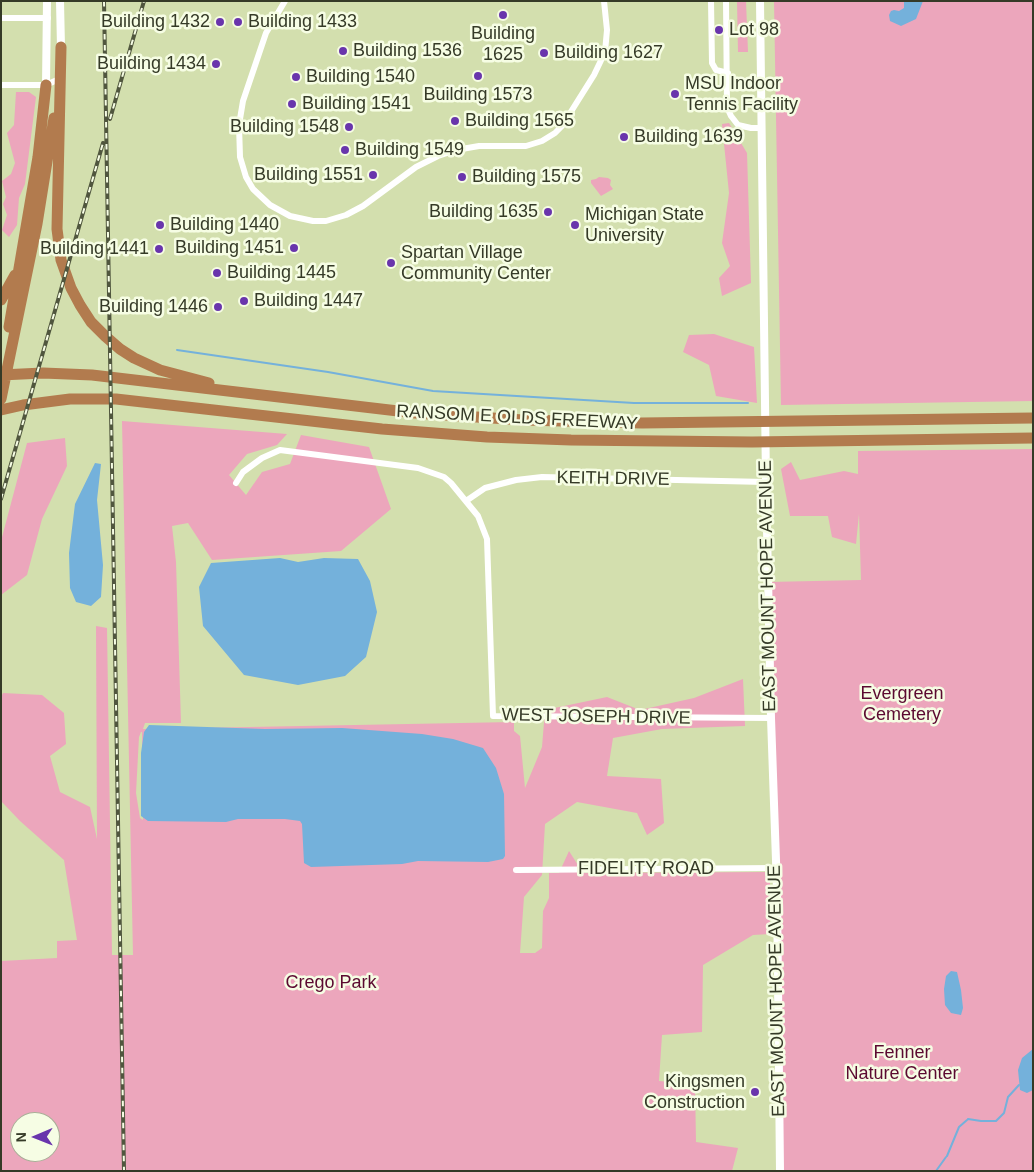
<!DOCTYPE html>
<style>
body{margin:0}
#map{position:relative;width:1034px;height:1172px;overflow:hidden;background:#d3dfae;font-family:Helvetica,sans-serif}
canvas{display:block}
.frame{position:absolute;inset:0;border:2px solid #353a27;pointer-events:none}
.north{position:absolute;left:10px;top:1112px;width:50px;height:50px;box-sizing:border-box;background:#f6fde4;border:1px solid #a9af98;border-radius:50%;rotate:269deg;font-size:14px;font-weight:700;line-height:20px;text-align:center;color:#353a27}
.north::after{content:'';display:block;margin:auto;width:18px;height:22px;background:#6935ac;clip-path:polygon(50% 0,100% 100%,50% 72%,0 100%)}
</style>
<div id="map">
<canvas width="1034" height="1172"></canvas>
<div class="frame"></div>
<div class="north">N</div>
</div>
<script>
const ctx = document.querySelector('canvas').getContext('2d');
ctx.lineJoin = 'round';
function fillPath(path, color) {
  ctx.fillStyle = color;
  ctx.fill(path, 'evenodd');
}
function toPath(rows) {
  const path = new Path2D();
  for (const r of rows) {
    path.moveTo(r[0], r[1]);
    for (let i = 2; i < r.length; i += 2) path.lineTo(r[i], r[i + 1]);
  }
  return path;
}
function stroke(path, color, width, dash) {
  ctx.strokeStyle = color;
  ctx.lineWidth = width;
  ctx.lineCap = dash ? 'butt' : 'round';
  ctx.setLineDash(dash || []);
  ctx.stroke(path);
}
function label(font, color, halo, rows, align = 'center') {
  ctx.font = font + ' Helvetica,sans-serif';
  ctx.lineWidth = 5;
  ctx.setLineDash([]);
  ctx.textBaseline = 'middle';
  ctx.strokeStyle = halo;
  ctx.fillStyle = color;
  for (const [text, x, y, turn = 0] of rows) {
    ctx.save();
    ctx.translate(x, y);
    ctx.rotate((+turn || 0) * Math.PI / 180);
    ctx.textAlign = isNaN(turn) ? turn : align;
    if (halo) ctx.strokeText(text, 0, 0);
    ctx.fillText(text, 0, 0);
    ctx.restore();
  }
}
fillPath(toPath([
 [737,1,746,1,748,52,738,52],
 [774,1,1033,1,1033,401,781,405],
 [16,92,29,92,36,97,25,184,19,198,17,225,9,237,2,230,7,215,3,204,6,197,2,181,11,174,15,163,7,133,14,125],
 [729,123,747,153,751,283,722,296,719,278,730,266,722,243,729,193,722,124],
 [599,177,608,178,611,180,610,185,613,189,601,196,591,183,591,180,596,179],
 [714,334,754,347,757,403,716,396,709,365,683,352,689,335],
 [122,421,287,434,277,445,247,454,229,475,246,495,262,472,290,464,301,435,369,447,391,509,341,551,212,560,188,523,172,526,176,562,181,723,145,723,143,729,514,722,514,731,520,736,525,788,542,747,545,710,607,697,640,710,694,698,743,679,745,726,662,729,613,738,607,776,661,779,664,823,647,835,637,813,577,802,545,824,542,875,524,897,520,953,535,953,542,948,543,911,549,898,549,873,559,873,569,851,583,873,770,872,770,934,753,935,703,965,702,1032,662,1035,659,1081,695,1084,696,1142,738,1148,732,1171,1,1171,1,961,57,958,57,941,77,940,64,860,20,821,1,801,1,697,3,693,42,695,64,713,66,744,50,756,60,792,90,807,97,839,96,626,107,628,112,955,133,955],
 [141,732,142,732,143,820,140,818,136,793,139,737],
 [20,1122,50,1122,50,1152,20,1152],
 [65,438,67,466,42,519,27,575,1,595,1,541,27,443],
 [1033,449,1033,1171,780,1171,768,582,861,580,859,514,856,544,832,537,828,516,790,516,781,469,791,462,800,480,844,471,858,474,858,451]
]), '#eca6bc');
fillPath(toPath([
 [904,1,923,1,916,19,901,26,890,21,889,15,891,11,894,10,899,11,904,8],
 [95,463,101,464,97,500,103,565,101,597,91,606,76,602,70,588,69,553,75,504],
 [280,558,298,562,324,558,358,559,370,581,377,612,366,657,345,676,298,685,244,675,203,626,199,587,211,563],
 [149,725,265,729,342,728,422,734,453,739,483,748,496,768,504,794,505,856,503,859,488,862,418,861,402,864,311,867,304,863,302,824,300,821,285,819,238,819,226,822,148,821,141,816,141,753,144,732],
 [951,971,957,972,961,990,963,1008,961,1015,951,1013,945,1005,944,989,946,976],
 [1033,1049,1033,1090,1027,1093,1020,1090,1018,1070,1022,1058]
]), '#74b1db');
stroke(toPath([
 [177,350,328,372,433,391,634,403,748,403],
 [968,1119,981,1121,996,1121,1004,1113,1008,1097,1019,1085],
 [947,1156,959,1127,967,1120],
 [936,1171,946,1157]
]), '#74b1db', 2);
stroke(toPath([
 [285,1,266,33,243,101,239,125,240,157,246,177,253,189,270,205,290,216,313,221,326,221,346,215,363,206,416,167,438,156,456,150,479,146,526,146,542,141,555,133,562,126,594,75,605,52,607,30,604,1],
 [711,1,712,63,716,70,728,73],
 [726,1,727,107,731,116,738,125,751,128,762,128],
 [1,18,48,18],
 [1,85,46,85,57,80],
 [236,483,243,472,262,458,280,450,418,468,444,477,451,483,478,516,487,539,493,716,771,718],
 [466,501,485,488,516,480,542,477,766,482],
 [516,870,776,868]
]), '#fff', 6);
stroke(toPath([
 [60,1,61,47],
 [760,1,766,482,771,718,777,889,780,1171],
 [46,85,47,1]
]), '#fff', 8);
stroke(toPath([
 [61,47,57,229,61,260,71,288,80,305,91,322,105,336,120,349,134,358,160,370,209,383],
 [1,300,15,275],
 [9,327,38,157,46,85],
 [1,375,43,373,92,375,415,413,523,420,642,423,1033,418],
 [1,399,37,224,54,118],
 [1,410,23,405,70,399,116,399,382,429,487,437,571,440,752,442,1033,438]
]), '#b27b4e', 11);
const rail = toPath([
 [104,1,124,1171],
 [110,119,144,1],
 [1,499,103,143]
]);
stroke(rail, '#50563e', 4);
stroke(rail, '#f6fde4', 2, [5.5]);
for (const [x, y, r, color] of [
 [503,15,5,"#6935ac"],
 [220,22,5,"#6935ac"],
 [238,22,5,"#6935ac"],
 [719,30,5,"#6935ac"],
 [343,51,5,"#6935ac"],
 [544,53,5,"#6935ac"],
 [216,64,5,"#6935ac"],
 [478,76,5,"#6935ac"],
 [296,77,5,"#6935ac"],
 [675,94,5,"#6935ac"],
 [292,104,5,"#6935ac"],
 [455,121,5,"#6935ac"],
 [349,127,5,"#6935ac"],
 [624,137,5,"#6935ac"],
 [345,150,5,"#6935ac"],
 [373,175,5,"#6935ac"],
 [462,177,5,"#6935ac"],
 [548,212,5,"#6935ac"],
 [160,225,5,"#6935ac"],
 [575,225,5,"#6935ac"],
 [294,248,5,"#6935ac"],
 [159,249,5,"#6935ac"],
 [391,263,5,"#6935ac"],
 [217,273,5,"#6935ac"],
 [244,301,5,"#6935ac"],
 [218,307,5,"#6935ac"],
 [755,1092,5,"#6935ac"]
]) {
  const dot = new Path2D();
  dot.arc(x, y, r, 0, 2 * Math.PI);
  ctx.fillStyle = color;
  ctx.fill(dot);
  stroke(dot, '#f6fde4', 2);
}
label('18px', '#353a27', '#f6fde4', [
 ["Building 1432",210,22,"right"],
 ["Building 1433",248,22],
 ["Lot 98",729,30],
 ["Building",503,34,"center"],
 ["1625",503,55,"center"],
 ["Building 1536",353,51],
 ["Building 1627",554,53],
 ["Building 1434",206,64,"right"],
 ["Building 1540",306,77],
 ["MSU Indoor",685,84],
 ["Tennis Facility",685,105],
 ["Building 1573",478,95,"center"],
 ["Building 1541",302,104],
 ["Building 1565",465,121],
 ["Building 1548",339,127,"right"],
 ["Building 1639",634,137],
 ["Building 1549",355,150],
 ["Building 1551",363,175,"right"],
 ["Building 1575",472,177],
 ["Building 1635",538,212,"right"],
 ["Michigan State",585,215],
 ["University",585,236],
 ["Building 1440",170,225],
 ["Building 1451",284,248,"right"],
 ["Building 1441",149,249,"right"],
 ["Spartan Village",401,253],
 ["Community Center",401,274],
 ["Building 1445",227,273],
 ["Building 1447",254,301],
 ["Building 1446",208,307,"right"],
 ["Kingsmen",745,1082,"right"],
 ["Construction",745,1103,"right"]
], 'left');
label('18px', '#353a27', '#f6fde4', [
 ["RANSOM E OLDS FREEWAY",517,418,3],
 ["KEITH DRIVE",613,479,1],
 ["EAST MOUNT HOPE AVENUE",768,586,-91],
 ["WEST JOSEPH DRIVE",596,717,1],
 ["FIDELITY ROAD",646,869],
 ["EAST MOUNT HOPE AVENUE",777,991,-91]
]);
label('18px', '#5b0930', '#f6fde4', [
 ["Evergreen",902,694],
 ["Cemetery",902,715],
 ["Crego Park",331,983],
 ["Fenner",902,1053],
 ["Nature Center",902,1074]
]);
</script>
